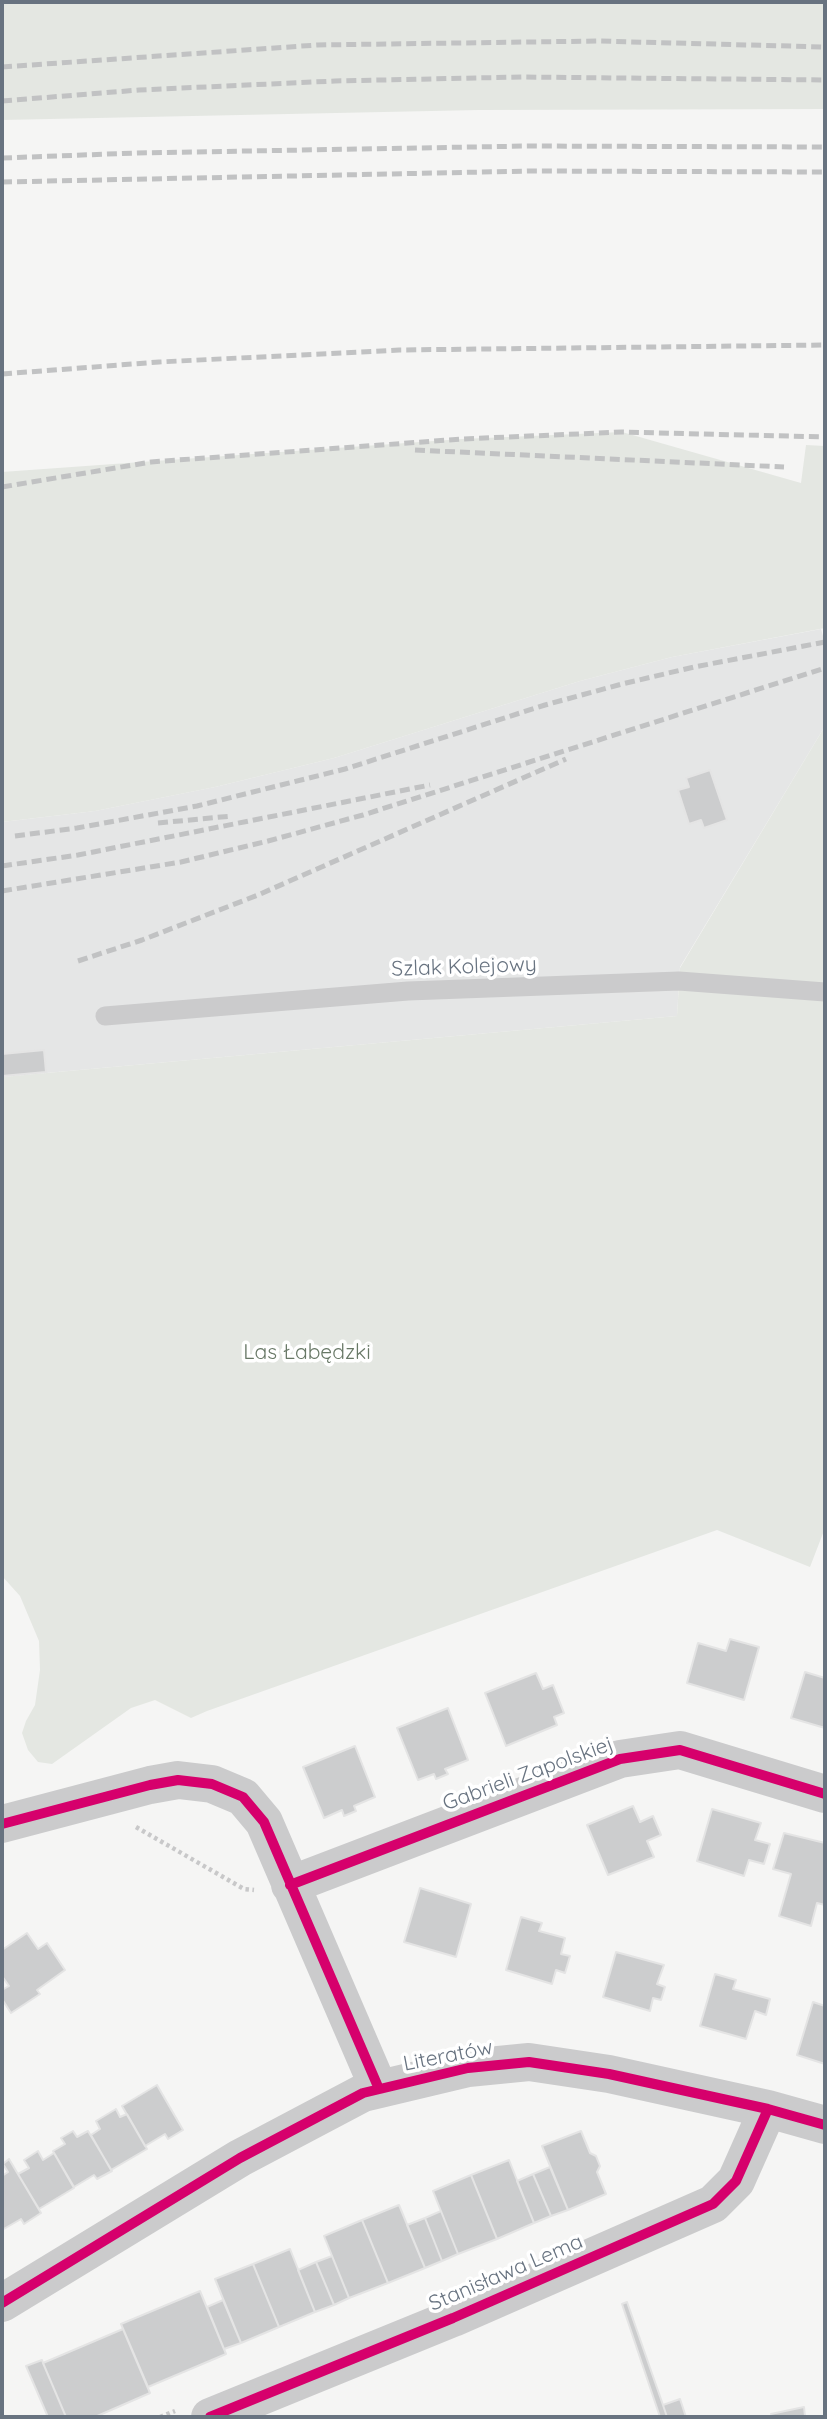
<!DOCTYPE html>
<meta charset="utf-8">
<style>
body{margin:0}
#map{position:relative;width:827px;height:2419px;overflow:hidden;background:#f5f5f4;font-family:Quicksand,sans-serif}
canvas{display:block}
.frame{position:absolute;inset:0;border:4px solid #687380;pointer-events:none}
</style>
<div id="map">
<canvas width="827" height="2419"></canvas>
<div class="frame"></div>
</div>
<script>
const ctx = document.querySelector('canvas').getContext('2d');
ctx.lineJoin = 'round';
function fillPath(path, color) {
  ctx.fillStyle = color;
  ctx.fill(path, 'evenodd');
}
function toPath(rows) {
  const path = new Path2D();
  for (const r of rows) {
    path.moveTo(r[0], r[1]);
    for (let i = 2; i < r.length; i += 2) path.lineTo(r[i], r[i + 1]);
  }
  return path;
}
function stroke(path, color, width, dash) {
  ctx.strokeStyle = color;
  ctx.lineWidth = width;
  ctx.lineCap = dash ? 'butt' : 'round';
  ctx.setLineDash(dash || []);
  ctx.stroke(path);
}
function label(font, color, halo, rows, align = 'center') {
  ctx.font = font + ' Quicksand,sans-serif';
  ctx.lineWidth = 7;
  ctx.setLineDash([]);
  ctx.textBaseline = 'middle';
  ctx.strokeStyle = halo;
  ctx.fillStyle = color;
  for (const [text, x, y, turn = 0] of rows) {
    ctx.save();
    ctx.translate(x, y);
    ctx.rotate((+turn || 0) * Math.PI / 180);
    ctx.textAlign = isNaN(turn) ? turn : align;
    if (halo) ctx.strokeText(text, 0, 0);
    ctx.fillText(text, 0, 0);
    ctx.restore();
  }
}
fillPath(toPath([
 [821,629,825,643,825,726,680,967,677,1016,2,1077,2,822,95,811,215,787,334,758,580,681,672,657]
]), '#e5e6e6');
fillPath(toPath([
 [2,2,825,2,825,109,479,110,2,120],
 [622,432,801,483,806,445,825,446,825,628,672,657,580,681,334,758,215,787,95,811,2,822,2,472,462,439],
 [825,726,825,1528,810,1567,717,1530,207,1711,191,1718,155,1700,131,1708,52,1764,38,1762,28,1750,22,1733,26,1721,35,1705,40,1670,39,1641,20,1596,2,1576,2,1077,677,1016,680,968]
]), '#e4e7e2');
const building = toPath([
 [710,770,727,820,704,828,701,820,689,824,678,790,689,787,686,778,710,770],
 [44,1050,46,1072,2,1076,2,1054,44,1050],
 [730,1639,759,1647,744,1700,687,1683,698,1643,726,1651,730,1639],
 [805,1672,825,1678,825,1728,791,1718,805,1672],
 [536,1673,543,1689,553,1685,564,1713,554,1717,557,1725,506,1746,485,1693,536,1673],
 [448,1708,468,1760,445,1769,448,1774,436,1779,434,1774,418,1780,397,1728,448,1708],
 [355,1746,375,1797,354,1806,356,1811,344,1816,342,1810,324,1818,303,1767,355,1746],
 [633,1806,640,1822,653,1816,661,1835,647,1841,654,1857,608,1875,587,1825,633,1806],
 [712,1809,761,1823,755,1840,770,1844,764,1864,749,1860,744,1876,697,1861,712,1809],
 [784,1833,825,1843,825,1905,817,1903,811,1926,779,1916,791,1874,773,1869,784,1833],
 [420,1888,471,1904,456,1957,404,1942,420,1888],
 [521,1917,542,1923,539,1931,565,1938,561,1954,570,1956,565,1973,556,1970,552,1984,506,1970,521,1917],
 [27,1933,38,1949,47,1943,65,1970,37,1990,40,1994,11,2013,2,1999,2,1990,9,1986,2,1976,2,1950,27,1933],
 [616,1952,664,1965,657,1984,665,1987,661,2000,653,1998,650,2011,603,1997,616,1952],
 [715,1974,736,1980,733,1989,770,1999,766,2015,755,2011,746,2039,700,2026,715,1974],
 [813,2002,825,2006,825,2064,797,2055,813,2002],
 [157,2085,183,2130,168,2139,165,2134,145,2146,122,2106,157,2085],
 [116,2109,120,2117,127,2114,147,2149,111,2170,91,2135,100,2129,96,2121,116,2109],
 [73,2131,77,2137,88,2131,112,2171,97,2179,94,2175,74,2187,53,2151,65,2144,61,2138,73,2131],
 [581,2131,590,2153,596,2156,600,2166,597,2172,606,2194,568,2210,542,2146,581,2131],
 [38,2151,43,2160,54,2153,74,2188,39,2209,18,2174,29,2168,24,2160,38,2151],
 [9,2159,41,2213,24,2224,21,2219,2,2230,2,2176,8,2172,3,2164,9,2159],
 [509,2160,534,2223,497,2239,471,2175,509,2160],
 [550,2167,568,2210,551,2216,533,2174,550,2167],
 [533,2174,551,2216,534,2223,517,2181,533,2174],
 [471,2175,497,2239,458,2254,433,2191,471,2175],
 [399,2205,425,2268,388,2283,362,2220,399,2205],
 [441,2211,458,2254,442,2261,425,2218,441,2211],
 [425,2218,442,2261,425,2268,407,2225,425,2218],
 [362,2220,388,2283,349,2298,324,2236,362,2220],
 [290,2249,315,2312,279,2327,253,2264,290,2249],
 [332,2256,349,2298,334,2305,316,2262,332,2256],
 [316,2262,334,2305,315,2312,298,2270,316,2262],
 [253,2264,279,2327,241,2343,215,2279,253,2264],
 [200,2291,226,2354,148,2387,121,2324,200,2291],
 [223,2300,241,2343,224,2349,207,2307,223,2300],
 [627,2302,663,2405,667,2417,660,2417,622,2304,627,2302],
 [123,2329,150,2393,95,2417,66,2417,43,2363,123,2329],
 [42,2360,43,2363,66,2417,48,2417,26,2366,42,2360],
 [680,2399,686,2417,667,2417,663,2405,680,2399],
 [804,2407,805,2416,810,2417,772,2417,771,2414,804,2407]
]);
fillPath(building, '#cccdce');
stroke(building, '#e4e4e4', 2);
stroke(toPath([
 [136,1827,244,1889,254,1890],
 [160,2417,175,2411]
]), '#c8c8c9', 4.5, [3.5, 3.5]);
stroke(toPath([
 [105,1016,408,991,679,981,825,992]
]), '#cbcbcc', 19);
stroke(toPath([
 [2,1824,150,1785,178,1780,212,1784,243,1797,264,1822,379,2089],
 [290,1885,620,1759,680,1750,825,1794],
 [2,2303,240,2158,363,2093,468,2068,529,2062,609,2074,768,2109,825,2125],
 [210,2417,453,2318,713,2204,736,2181,768,2109]
]), '#cbcbcc', 38);
stroke(toPath([
 [2,67,317,45,598,41,825,47],
 [2,101,139,90,335,81,522,77,825,80],
 [2,158,137,153,528,146,825,147],
 [2,182,532,171,825,172],
 [2,374,159,362,399,350,825,345],
 [415,450,784,467],
 [2,487,151,462,462,439,622,432,825,437],
 [158,823,232,816],
 [15,836,77,828,197,806,345,769,545,705,622,684,694,667,825,642],
 [2,866,78,855,430,785],
 [2,891,181,862,268,841,363,815,825,668],
 [78,961,142,940,258,895,566,759]
]), '#c1c2c3', 5, [10, 5]);
stroke(toPath([
 [2,1824,150,1785,178,1780,212,1784,243,1797,264,1822,379,2089],
 [290,1885,620,1759,680,1750,825,1794],
 [2,2303,240,2158,363,2093,468,2068,529,2062,609,2074,768,2109,825,2125],
 [210,2417,453,2318,713,2204,736,2181,768,2109]
]), '#d6006c', 10);
label('21px', '#687380', '#fff', [
 ["Szlak Kolejowy",464,967,-2],
 ["Gabrieli Zapolskiej",528,1774,-20],
 ["Literatów",448,2056,-11],
 ["Stanisława Lema",506,2273,-23]
]);
label('21px', '#687866', '#fff', [
 ["Las Łabędzki",307,1353]
]);
</script>
